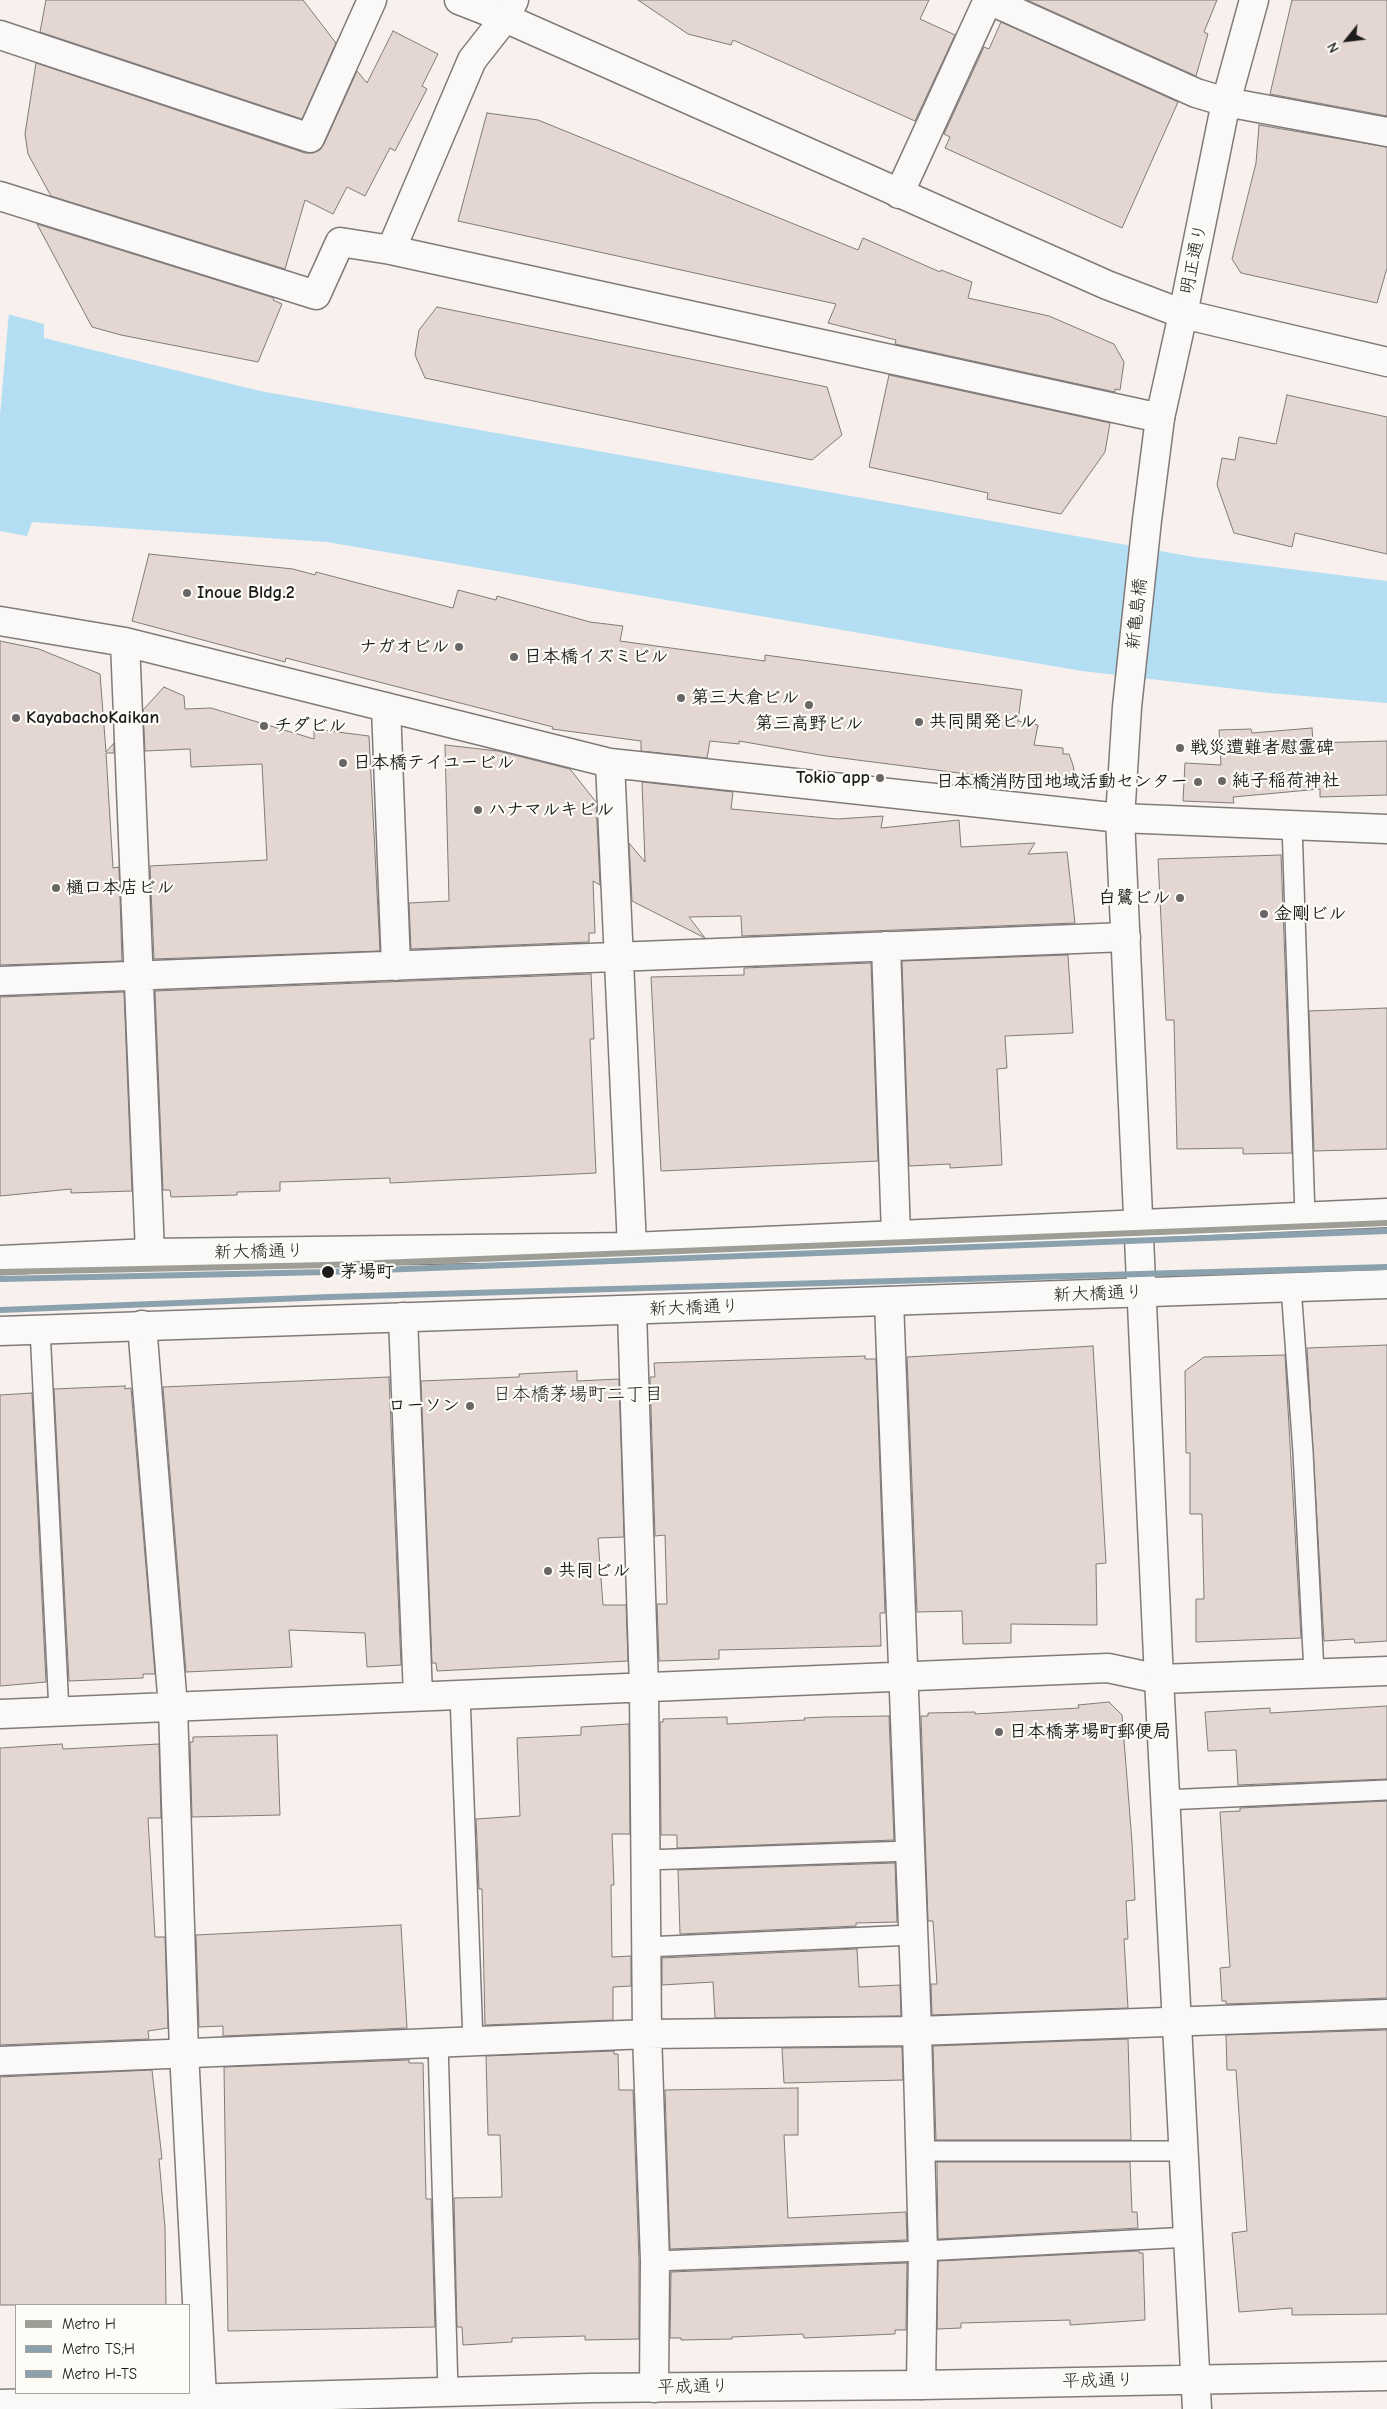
<!DOCTYPE html>
<meta charset="utf-8">
<style>
body{margin:0}
#map{position:relative;width:1387px;height:2409px;overflow:hidden;background:#f7f0ec;font-family:"Comic Neue",sans-serif}
canvas{display:block}
.legend{position:absolute;left:15px;top:2304px;width:175px;height:90px;box-sizing:border-box;background:#fdfcf7;border:1px solid #a3a29f;margin:0;padding:6px 9px;list-style:none;font-size:15px;color:#1c1c1c}
.legend li{display:flex;align-items:center;gap:10px;height:25px}
.legend b{width:25px;border:1px solid #a3a29f}
.north{position:absolute;left:1322px;top:15px;width:50px;height:50px;-webkit-text-stroke:4px #fdfcf7;paint-order:stroke;rotate:241deg;font-size:14px;font-weight:700;line-height:20px;text-align:center;color:#1c1c1c}
.north::after{content:'';display:block;margin:auto;width:18px;height:22px;background:#1c1c1c;clip-path:polygon(50% 0,100% 100%,50% 72%,0 100%)}
</style>
<div id="map">
<canvas width="1387" height="2409"></canvas>
<ul class="legend">
<li><b style="height:6px;background:#9e9e96"></b>Metro H</li>
<li><b style="height:6px;background:#8ba2ae"></b>Metro TS;H</li>
<li><b style="height:6px;background:#8ba2ae"></b>Metro H-TS</li>
</ul>
<div class="north">N</div>
</div>
<script>
const ctx = document.querySelector('canvas').getContext('2d');
ctx.lineJoin = 'round';
function fillPath(path, color) {
  ctx.fillStyle = color;
  ctx.fill(path, 'evenodd');
}
function toPath(rows) {
  const path = new Path2D();
  for (const r of rows) {
    path.moveTo(r[0], r[1]);
    for (let i = 2; i < r.length; i += 2) path.lineTo(r[i], r[i + 1]);
  }
  return path;
}
function stroke(path, color, width, dash) {
  ctx.strokeStyle = color;
  ctx.lineWidth = width;
  ctx.lineCap = dash ? 'butt' : 'round';
  ctx.setLineDash(dash || []);
  ctx.stroke(path);
}
function label(font, color, halo, rows, align = 'center') {
  ctx.font = font + ' "Comic Neue","Klee One",sans-serif';
  ctx.lineWidth = 4.5;
  ctx.setLineDash([]);
  ctx.textBaseline = 'middle';
  ctx.strokeStyle = halo;
  ctx.fillStyle = color;
  for (const [text, x, y, turn = 0] of rows) {
    ctx.save();
    ctx.translate(x, y);
    ctx.rotate((+turn || 0) * Math.PI / 180);
    ctx.textAlign = isNaN(turn) ? turn : align;
    if (halo) ctx.strokeText(text, 0, 0);
    ctx.fillText(text, 0, 0);
    ctx.restore();
  }
}
fillPath(toPath([
 [0,312,44,324,44,338,260,391,1194,557,1387,581,1387,703,1270,693,1082,671,327,542,32,522,27,536,0,531]
]), '#b3def4');
fillPath(toPath([
 [0,310,9,312,0,415]
]), '#f7f0ec');
const building = toPath([
 [46,0,303,0,336,43,302,119,40,32,46,0],
 [638,0,929,0,920,19,955,35,915,121,733,40,731,45,688,34,638,0],
 [1027,0,1217,0,1204,32,1208,34,1196,76,1027,0],
 [1292,0,1387,0,1387,116,1270,94,1292,0],
 [1001,22,1178,102,1122,228,945,148,950,137,944,134,984,47,989,49,1001,22],
 [393,31,438,54,422,86,427,89,395,151,390,148,365,196,347,187,333,214,305,200,285,269,51,196,28,154,25,134,36,63,305,153,313,153,320,150,324,144,357,71,367,83,393,31],
 [487,113,538,120,858,250,863,238,940,272,941,270,972,282,968,298,1049,316,1114,344,1124,362,1120,390,1115,389,1115,392,895,344,896,340,828,323,836,304,458,221,487,113],
 [1259,125,1387,147,1387,268,1377,303,1241,273,1232,259,1256,163,1259,125],
 [37,224,274,298,273,300,282,304,258,362,121,335,92,327,37,224],
 [437,307,827,387,842,435,812,460,425,378,415,355,419,330,437,307],
 [889,375,1110,423,1105,452,1061,514,987,499,988,493,869,467,889,375],
 [1287,395,1387,417,1387,554,1295,533,1292,547,1234,533,1217,485,1222,458,1235,460,1239,437,1276,444,1287,395],
 [149,554,293,569,315,575,316,572,453,608,458,590,496,600,497,596,590,622,623,626,620,641,765,661,765,655,1022,690,1018,721,1038,725,1034,745,1063,748,1063,754,1069,754,1073,765,1077,788,826,756,739,741,739,744,710,741,707,758,641,751,641,741,552,729,553,727,286,658,285,662,132,621,149,554],
 [0,641,39,649,100,674,106,752,114,743,114,753,106,753,113,868,119,867,122,961,0,965,0,641],
 [164,687,184,696,185,709,211,708,314,739,314,729,369,736,380,951,154,959,150,866,267,860,262,764,191,767,190,749,145,751,143,710,164,687],
 [1312,728,1313,743,1387,741,1387,795,1320,797,1320,789,1233,797,1234,803,1183,801,1185,763,1221,765,1219,730,1251,729,1252,733,1312,728],
 [445,745,498,751,570,769,596,802,600,885,593,881,595,933,589,933,589,942,411,949,409,903,449,901,445,745],
 [642,782,733,792,731,809,837,819,883,816,881,828,959,820,961,847,1035,843,1028,854,1067,852,1075,923,742,936,741,916,689,917,705,938,632,901,629,843,645,862,642,782],
 [1281,855,1292,1153,1243,1154,1243,1148,1177,1149,1174,1020,1166,1020,1158,859,1281,855],
 [1068,955,1073,1033,1005,1036,1007,1068,997,1069,1002,1165,950,1168,950,1164,909,1166,902,961,1068,955],
 [871,963,878,1161,661,1171,651,977,744,975,744,968,871,963],
 [591,974,594,1039,590,1039,596,1173,390,1183,390,1178,280,1182,280,1191,237,1192,237,1195,171,1197,170,1190,163,1190,155,991,591,974],
 [124,992,132,1191,71,1193,71,1189,0,1196,0,997,124,992],
 [1387,1008,1387,1149,1314,1151,1309,1011,1387,1008],
 [1387,1345,1387,1641,1355,1643,1354,1639,1324,1641,1307,1348,1387,1345],
 [1093,1346,1106,1563,1096,1564,1097,1625,1011,1624,1011,1643,963,1644,962,1611,917,1612,907,1357,1093,1346],
 [1285,1355,1301,1638,1196,1642,1196,1599,1204,1599,1202,1514,1190,1514,1190,1453,1186,1453,1185,1371,1204,1357,1285,1355],
 [865,1356,865,1359,876,1359,885,1613,880,1613,881,1646,719,1650,719,1659,659,1661,657,1604,667,1604,665,1535,655,1536,650,1377,655,1377,654,1363,865,1356],
 [577,1371,577,1381,619,1379,624,1537,598,1538,603,1605,626,1605,628,1661,437,1671,436,1663,432,1663,421,1381,519,1377,519,1374,577,1371],
 [389,1377,401,1665,367,1667,365,1633,289,1630,292,1667,186,1672,163,1387,389,1377],
 [125,1386,125,1389,131,1388,155,1674,143,1674,143,1678,69,1681,54,1389,125,1386],
 [32,1393,46,1682,0,1686,0,1395,32,1393],
 [1109,1702,1122,1715,1132,1842,1135,1900,1126,1901,1128,1939,1124,1939,1128,2008,932,2015,931,1984,937,1984,933,1921,928,1921,921,1716,928,1716,928,1713,975,1712,975,1714,1079,1708,1078,1705,1109,1702],
 [1387,1706,1387,1779,1238,1785,1236,1750,1208,1751,1205,1712,1270,1708,1270,1713,1387,1706],
 [889,1716,894,1840,677,1848,677,1835,661,1835,660,1722,663,1722,663,1719,727,1717,727,1724,805,1720,804,1718,826,1717,889,1716],
 [629,1724,630,1834,612,1834,614,1885,611,1885,612,1957,631,1956,631,1986,613,1987,613,2020,485,2025,482,1889,479,1889,476,1819,520,1816,517,1738,581,1735,581,1727,629,1724],
 [277,1735,280,1815,192,1817,190,1742,193,1742,193,1737,277,1735],
 [62,1744,63,1749,159,1744,161,1818,148,1818,155,1937,165,1937,168,2028,148,2031,149,2039,0,2045,0,1748,62,1744],
 [1387,1801,1387,1998,1226,2004,1226,2001,1222,2001,1220,1968,1230,1967,1220,1812,1240,1811,1240,1808,1387,1801],
 [895,1863,897,1922,856,1923,856,1926,680,1934,678,1870,895,1863],
 [401,1925,407,2028,223,2036,223,2026,199,2027,196,1935,401,1925],
 [857,1949,859,1987,900,1985,901,2016,715,2018,713,1982,662,1985,662,1958,857,1949],
 [1387,2030,1387,2314,1292,2315,1292,2308,1239,2312,1232,2233,1247,2231,1236,2070,1227,2070,1226,2035,1387,2030],
 [1128,2039,1131,2140,936,2140,933,2046,1128,2039],
 [902,2047,903,2080,784,2083,782,2048,902,2047],
 [614,2051,614,2054,618,2054,619,2090,633,2090,639,2261,639,2339,585,2340,585,2336,512,2338,512,2342,463,2345,462,2327,457,2327,454,2198,502,2197,500,2135,488,2135,486,2056,614,2051],
 [409,2060,409,2063,423,2063,426,2199,431,2199,435,2327,228,2331,224,2067,409,2060],
 [152,2070,162,2159,159,2159,165,2227,166,2305,0,2305,0,2077,152,2070],
 [798,2088,798,2135,784,2135,788,2218,906,2212,907,2240,670,2249,665,2090,798,2088],
 [937,2162,1130,2162,1132,2212,1137,2212,1138,2228,938,2239,937,2162],
 [1139,2251,1139,2253,1143,2253,1145,2320,1070,2325,1070,2320,961,2323,961,2328,937,2329,938,2261,1139,2251],
 [907,2263,906,2330,895,2330,895,2334,804,2338,803,2334,732,2337,732,2339,681,2340,681,2338,670,2338,671,2272,907,2263]
]);
fillPath(building, '#e4d6d1');
stroke(building, '#7f7b7a', 1);
const lane = toPath([
 [1292,825,1305,1217],
 [1291,1287,1303,1452,1314,1673],
 [40,1329,59,1711],
 [460,1695,473,2041],
 [1164,1800,1387,1790],
 [646,1860,910,1851],
 [646,1947,913,1935],
 [438,2042,448,2391],
 [920,2151,1185,2151],
 [655,2261,923,2251,1190,2237]
]);
const street = toPath([
 [989,0,1196,93,1226,102,1387,132],
 [0,35,310,138,372,0],
 [899,194,988,0],
 [0,196,316,295,340,242,391,250,1160,418],
 [391,250,472,60,505,18,514,0],
 [1183,314,1226,102,1254,0],
 [0,621,125,642,610,763,1120,818,1387,829],
 [125,642,150,1253],
 [386,707,396,966],
 [610,763,632,1247],
 [886,946,896,1235],
 [0,981,1126,937],
 [889,1301,917,2031,923,2251,921,2385],
 [632,1311,644,1688,647,2034,655,2261,654,2388],
 [403,1317,418,1696],
 [142,1325,173,1707,184,2052,202,2397],
 [0,1714,1108,1668,1159,1679,1387,1671],
 [0,2061,647,2034,917,2031,1387,2014]
]);
const secondary = toPath([
 [459,0,505,18,1107,285,1183,314,1387,362],
 [1183,314,1160,418,1147,520,1127,707,1120,818,1159,1679,1197,2409],
 [0,2404,590,2388,921,2385,1387,2376]
]);
const primary = toPath([
 [0,1260,150,1253,632,1247,1387,1213],
 [0,1331,1387,1284]
]);
stroke(lane, '#7f7b7a', 22);
stroke(street, '#7f7b7a', 31);
stroke(secondary, '#7f7b7a', 31);
stroke(primary, '#7f7b7a', 31);
stroke(lane, '#faf9f7', 19);
stroke(street, '#faf9f7', 28);
stroke(secondary, '#faf9f7', 28);
stroke(primary, '#faf9f7', 28);
stroke(toPath([
 [0,1272,328,1265,1387,1223]
]), '#9e9e96', 6);
stroke(toPath([
 [0,1279,328,1272,1387,1231]
]), '#8ba2ae', 6);
stroke(toPath([
 [0,1310,330,1297,1387,1267]
]), '#8ba2ae', 6);
for (const [x, y, r, color] of [
 [187,593,5,"#696665"],
 [459,647,5,"#696665"],
 [514,657,5,"#696665"],
 [681,698,5,"#696665"],
 [809,705,5,"#696665"],
 [16,718,5,"#696665"],
 [919,722,5,"#696665"],
 [264,726,5,"#696665"],
 [1180,748,5,"#696665"],
 [343,763,5,"#696665"],
 [880,778,5,"#696665"],
 [1222,781,5,"#696665"],
 [1198,782,5,"#696665"],
 [478,810,5,"#696665"],
 [56,888,5,"#696665"],
 [1180,898,5,"#696665"],
 [1264,914,5,"#696665"],
 [328,1272,7,"#1c1c1c"],
 [470,1406,5,"#696665"],
 [548,1571,5,"#696665"],
 [999,1732,5,"#696665"]
]) {
  const dot = new Path2D();
  dot.arc(x, y, r, 0, 2 * Math.PI);
  ctx.fillStyle = color;
  ctx.fill(dot);
  stroke(dot, '#fdfcf7', 2);
}
label('18px', '#1c1c1c', '#fdfcf7', [
 ["明正通り",1194,259,-78],
 ["新亀島橋",1137,614,-84],
 ["新大橋通り",259,1252,-1],
 ["新大橋通り",1098,1294,-2],
 ["新大橋通り",694,1308,-2],
 ["平成通り",1098,2381,-1],
 ["平成通り",693,2387,-1]
]);
label('bold 18px', '#1c1c1c', '#fdfcf7', [
 ["Inoue Bldg.2",197,593],
 ["ナガオビル",449,647,"right"],
 ["日本橋イズミビル",524,657],
 ["第三大倉ビル",691,698],
 ["KayabachoKaikan",26,718],
 ["共同開発ビル",929,722],
 ["第三高野ビル",809,724,"center"],
 ["チダビル",274,726],
 ["戦災遭難者慰霊碑",1190,748],
 ["日本橋テイユービル",353,763],
 ["Tokio app",870,778,"right"],
 ["純子稲荷神社",1232,781],
 ["日本橋消防団地域活動センター",1188,782,"right"],
 ["ハナマルキビル",488,810],
 ["樋口本店ビル",66,888],
 ["白鷺ビル",1170,898,"right"],
 ["金剛ビル",1274,914],
 ["ローソン",460,1406,"right"],
 ["共同ビル",558,1571],
 ["日本橋茅場町郵便局",1009,1732]
], 'left');
label('bold 18px', '#1c1c1c', '#fdfcf7', [
 ["茅場町",340,1272]
], 'left');
label('19px', '#1c1c1c', '#fdfcf7', [
 ["日本橋茅場町二丁目",578,1395]
]);
</script>
